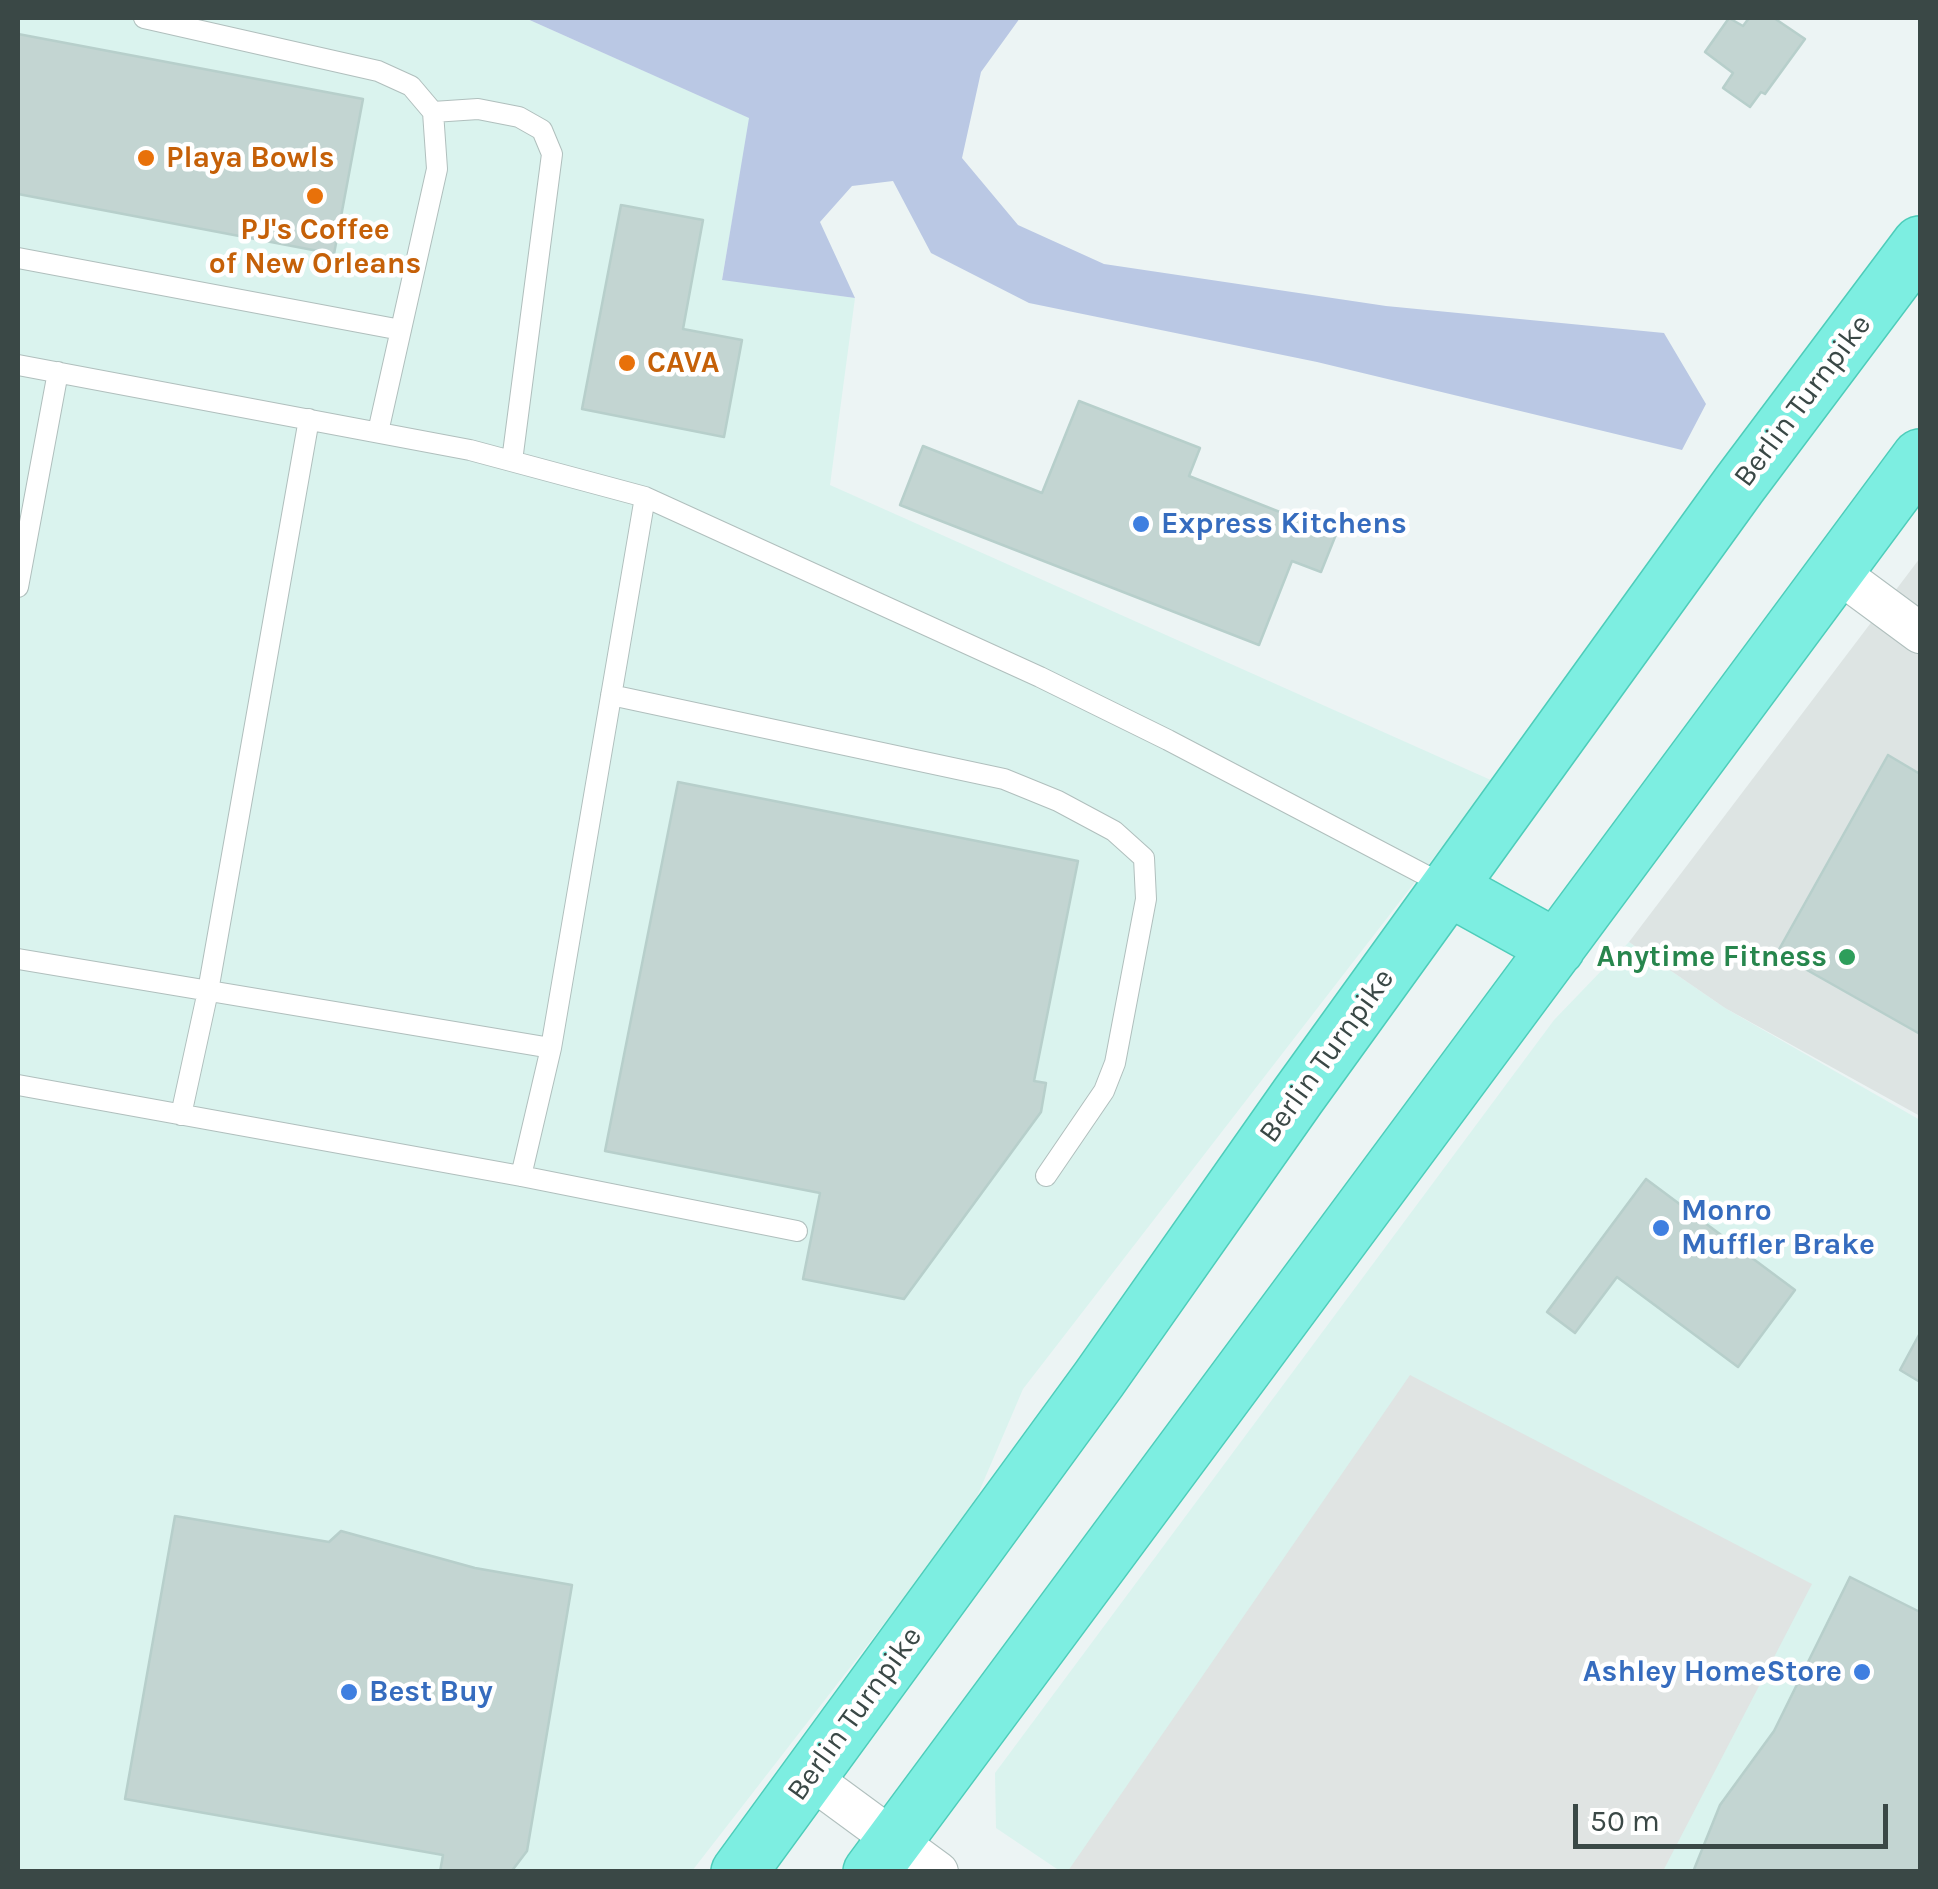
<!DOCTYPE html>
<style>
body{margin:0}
#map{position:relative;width:1938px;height:1889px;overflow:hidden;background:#ecf4f4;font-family:Karla,sans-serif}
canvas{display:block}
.frame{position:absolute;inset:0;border:20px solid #3a4846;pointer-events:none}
.scale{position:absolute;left:1573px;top:1804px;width:315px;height:45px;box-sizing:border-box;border:5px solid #3a4846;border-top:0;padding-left:12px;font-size:30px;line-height:35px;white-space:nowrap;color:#3a4846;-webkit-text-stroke:8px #fff;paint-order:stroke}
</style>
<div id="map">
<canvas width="1938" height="1889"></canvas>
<div class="frame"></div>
<div class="scale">50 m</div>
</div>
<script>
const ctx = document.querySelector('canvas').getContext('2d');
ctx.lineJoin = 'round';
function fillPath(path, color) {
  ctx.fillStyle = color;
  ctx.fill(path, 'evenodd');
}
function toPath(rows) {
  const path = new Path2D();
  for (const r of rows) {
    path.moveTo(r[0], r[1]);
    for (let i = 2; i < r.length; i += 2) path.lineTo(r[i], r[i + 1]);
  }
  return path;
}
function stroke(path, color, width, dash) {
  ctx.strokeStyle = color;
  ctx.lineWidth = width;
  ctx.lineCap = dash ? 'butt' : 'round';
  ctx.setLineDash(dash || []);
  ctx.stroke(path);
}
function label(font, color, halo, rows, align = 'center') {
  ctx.font = font + ' Karla,sans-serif';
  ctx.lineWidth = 9;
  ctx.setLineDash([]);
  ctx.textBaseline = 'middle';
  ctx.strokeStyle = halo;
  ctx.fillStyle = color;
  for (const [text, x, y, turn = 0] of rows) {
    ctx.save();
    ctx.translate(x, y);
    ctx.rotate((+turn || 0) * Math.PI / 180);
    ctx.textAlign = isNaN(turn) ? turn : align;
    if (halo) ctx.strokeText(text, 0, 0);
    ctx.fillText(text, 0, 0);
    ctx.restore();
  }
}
fillPath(toPath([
 [18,18,525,18,750,118,722,279,855,298,830,485,1493,781,1023,1389,970,1513,692,1871,18,1871],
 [1629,942,1725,1008,1920,1120,1920,1871,1060,1871,996,1828,995,1773,1554,1020]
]), '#daf3ee');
fillPath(toPath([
 [1920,558,1920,1116,1725,1008,1629,942]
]), '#dde4e3');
fillPath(toPath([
 [525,18,1020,18,981,72,962,158,1018,225,1104,264,1386,306,1664,333,1706,404,1682,450,1317,362,1029,303,931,253,893,181,852,186,820,222,855,298,722,280,749,118]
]), '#bac8e4');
fillPath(toPath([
 [1410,1375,1812,1584,1663,1871,1068,1871]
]), '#e0e4e3');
const building = toPath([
 [1729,18,1743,26,1749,18,1774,18,1805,39,1765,94,1761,92,1750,107,1723,88,1733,73,1705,52,1729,18],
 [18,34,363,99,334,254,18,194,18,34],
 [621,205,703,220,683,329,742,340,724,437,582,409,621,205],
 [1079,401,1200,448,1189,476,1305,522,1312,517,1339,527,1321,572,1292,561,1259,645,900,505,923,446,1042,493,1079,401],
 [1888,755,1920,774,1920,1034,1777,953,1888,755],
 [678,782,1078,861,1034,1081,1046,1083,1041,1112,904,1299,803,1279,820,1193,605,1151,678,782],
 [1646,1179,1795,1290,1738,1367,1617,1277,1575,1333,1547,1312,1646,1179],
 [1920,1333,1920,1382,1900,1370,1920,1333],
 [175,1516,329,1542,341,1531,475,1568,572,1585,527,1851,511,1872,440,1872,443,1855,125,1799,175,1516],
 [1850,1577,1920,1612,1920,1872,1693,1872,1720,1805,1774,1731,1850,1577]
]);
fillPath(building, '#c3d5d2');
stroke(building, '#b7cfcb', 2.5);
const lane = toPath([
 [144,18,378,71,411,86,433,112,437,169,378,432],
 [433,112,478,109,519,117,542,130,552,154,512,461],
 [18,258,401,330],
 [18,365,470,450,645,497,1040,677,1168,740,1448,887],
 [18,587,58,372],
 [611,695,1004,779,1058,801,1114,831,1144,858,1146,899,1115,1063,1104,1091,1046,1176],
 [18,959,551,1048],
 [18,1085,521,1176,797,1231],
 [181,1115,208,991,309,419],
 [521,1176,551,1048,645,497]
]);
const street = toPath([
 [1836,571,1920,633],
 [810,1778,938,1872]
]);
const highway = toPath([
 [1449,888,1557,948],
 [739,1872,1099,1379,1298,1096,1739,485,1920,244],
 [871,1872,1920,457]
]);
stroke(lane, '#b0bfbd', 22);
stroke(street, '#b0bfbd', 42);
stroke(highway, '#4ecdba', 58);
stroke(lane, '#fff', 20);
stroke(street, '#fff', 40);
stroke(highway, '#7deee1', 55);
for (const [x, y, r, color] of [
 [146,158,10,"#e8710a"],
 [315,196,10,"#e8710a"],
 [627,363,10,"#e8710a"],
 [1141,524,10,"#3f7fe0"],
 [1847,957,10,"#2e9e5b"],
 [1661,1228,10,"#3f7fe0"],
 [1862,1672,10,"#3f7fe0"],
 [349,1692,10,"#3f7fe0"]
]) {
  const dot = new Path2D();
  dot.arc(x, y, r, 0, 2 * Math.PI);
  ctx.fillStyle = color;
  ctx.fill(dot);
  stroke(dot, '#fff', 4);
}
label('bold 30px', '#c56008', '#fff', [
 ["Playa Bowls",166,158],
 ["PJ's Coffee",315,230,"center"],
 ["of New Orleans",315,264,"center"],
 ["CAVA",647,363]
], 'left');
label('30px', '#3a4846', '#fff', [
 ["Berlin Turnpike",1803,401,-53],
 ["Berlin Turnpike",1327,1056,-54],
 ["Berlin Turnpike",855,1714,-54]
]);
label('bold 30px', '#366cbe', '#fff', [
 ["Express Kitchens",1161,524],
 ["Monro",1681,1211],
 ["Muffler Brake",1681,1245],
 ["Ashley HomeStore",1842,1672,"right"],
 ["Best Buy",369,1692]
], 'left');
label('bold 30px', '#27864d', '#fff', [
 ["Anytime Fitness",1827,957]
], 'right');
</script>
